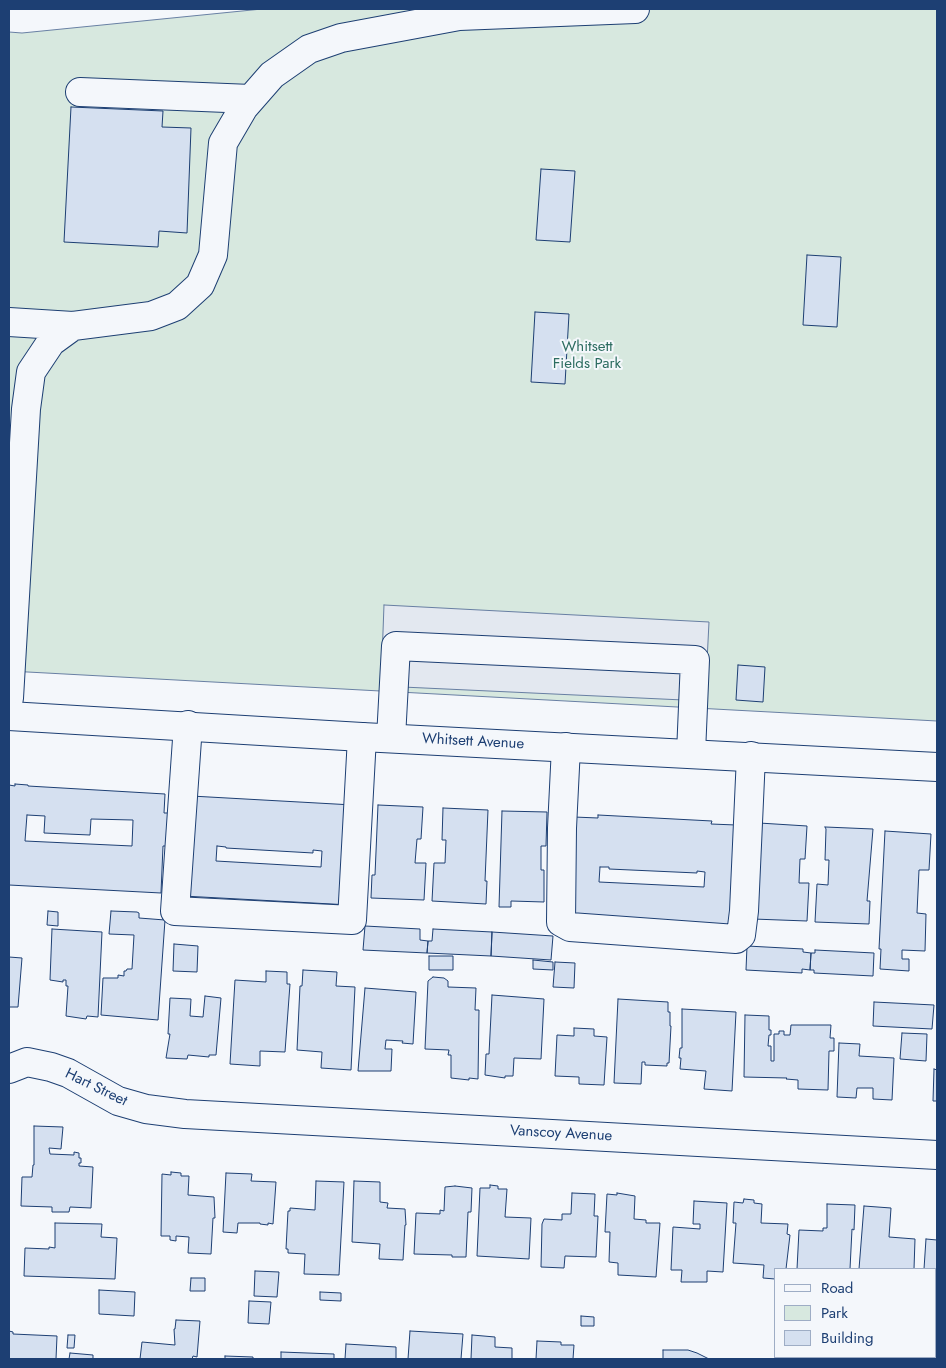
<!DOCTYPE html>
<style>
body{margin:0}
#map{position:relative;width:946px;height:1368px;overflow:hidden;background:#f4f7fb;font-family:Jost,sans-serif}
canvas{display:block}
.frame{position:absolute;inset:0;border:10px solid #1d3f73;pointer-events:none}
.legend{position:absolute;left:774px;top:1268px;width:162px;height:90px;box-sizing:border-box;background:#f4f7fb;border:1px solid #9eadc5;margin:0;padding:6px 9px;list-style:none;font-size:15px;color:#1d3f73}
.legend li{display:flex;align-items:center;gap:10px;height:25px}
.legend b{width:25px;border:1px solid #9eadc5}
</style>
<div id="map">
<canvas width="946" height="1368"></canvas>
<div class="frame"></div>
<ul class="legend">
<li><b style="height:6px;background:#f4f7fb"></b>Road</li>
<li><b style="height:14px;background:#d7e8df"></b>Park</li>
<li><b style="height:14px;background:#d5e0f0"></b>Building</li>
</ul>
</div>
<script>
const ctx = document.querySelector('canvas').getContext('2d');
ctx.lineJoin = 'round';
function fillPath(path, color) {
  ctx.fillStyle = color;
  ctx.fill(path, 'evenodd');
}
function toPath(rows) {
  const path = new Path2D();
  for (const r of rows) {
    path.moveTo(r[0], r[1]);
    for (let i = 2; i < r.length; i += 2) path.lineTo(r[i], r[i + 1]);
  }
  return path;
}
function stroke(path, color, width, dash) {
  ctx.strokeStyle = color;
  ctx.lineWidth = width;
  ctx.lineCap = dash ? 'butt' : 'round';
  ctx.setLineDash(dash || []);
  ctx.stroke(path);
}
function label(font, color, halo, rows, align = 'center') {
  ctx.font = font + ' Jost,sans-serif';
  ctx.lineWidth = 4;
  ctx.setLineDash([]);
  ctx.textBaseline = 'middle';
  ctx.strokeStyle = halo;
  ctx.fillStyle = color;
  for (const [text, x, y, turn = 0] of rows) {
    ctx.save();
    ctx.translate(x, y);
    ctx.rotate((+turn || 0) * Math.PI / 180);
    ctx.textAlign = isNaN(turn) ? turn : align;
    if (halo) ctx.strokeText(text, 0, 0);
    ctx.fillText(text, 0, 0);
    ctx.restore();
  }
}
const green = toPath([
 [262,9,937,9,937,721,9,671,9,32,22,33,262,9]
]);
fillPath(green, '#d7e8df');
stroke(green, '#687fa3', 1);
const parking = toPath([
 [384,605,709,622,705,701,381,686,384,605]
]);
fillPath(parking, '#e3e8f0');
stroke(parking, '#687fa3', 1);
const building = toPath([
 [71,107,163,111,162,127,191,128,187,233,159,231,158,247,64,242,71,107],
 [541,169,575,171,570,242,536,240,541,169],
 [807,255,841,257,837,327,803,325,807,255],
 [535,312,569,314,565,384,531,382,535,312],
 [738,665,765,667,763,702,736,700,738,665],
 [15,784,28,785,28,786,165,794,164,813,170,813,168,846,163,846,161,893,9,885,9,785,15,786,15,784],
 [27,815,45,816,44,833,90,835,91,819,133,820,132,846,25,841,27,815],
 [191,796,353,805,350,905,183,896,191,796],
 [217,846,226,847,226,848,313,853,313,850,322,851,321,867,216,861,217,846],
 [378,805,423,807,421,839,417,839,415,863,426,863,424,900,371,898,372,875,375,875,378,805],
 [443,808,488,810,485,881,487,881,486,904,432,901,434,863,445,863,446,840,442,840,443,808],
 [502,811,547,812,546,846,541,846,541,870,544,870,544,902,511,901,511,907,499,907,502,811],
 [598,815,712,821,711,824,736,825,733,926,567,917,574,817,598,818,598,815],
 [600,867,609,867,609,869,697,873,697,871,705,872,704,887,599,882,600,867],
 [759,823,807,826,805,859,800,859,799,883,809,883,807,921,753,919,759,823],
 [825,827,873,829,867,901,870,901,869,924,815,922,817,884,828,885,829,860,825,860,826,829,825,827],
 [885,831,931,834,929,870,919,870,917,913,926,914,925,951,902,950,902,959,909,959,909,971,880,969,881,949,879,949,885,831],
 [48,911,58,912,58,926,47,925,48,911],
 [111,911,137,912,139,913,139,918,165,920,158,1020,101,1015,103,978,118,978,118,975,124,976,124,971,126,971,127,969,132,969,134,935,109,934,111,911],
 [365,926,420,929,420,940,428,941,427,953,363,950,365,926],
 [52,929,102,932,98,1017,87,1016,86,1019,66,1016,68,986,66,986,66,980,63,980,63,982,50,980,52,929],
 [433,929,492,932,491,956,427,953,428,941,432,941,433,929],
 [492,932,553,936,551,960,491,956,492,932],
 [174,944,198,946,197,972,173,971,174,944],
 [747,946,803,949,803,952,811,953,810,970,802,969,802,973,746,970,747,946],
 [815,950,874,953,873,976,814,973,814,970,810,970,811,953,815,953,815,950],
 [429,956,453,956,453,970,429,970,429,956],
 [9,957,22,958,18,1007,9,1007,9,1014,9,957],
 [533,960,553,962,553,970,533,969,533,960],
 [555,962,575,963,574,988,553,987,555,962],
 [303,970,337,972,336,986,355,987,351,1070,321,1068,322,1052,297,1050,300,986,302,986,303,970],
 [266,971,287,972,287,984,290,984,285,1052,260,1051,260,1066,230,1064,235,980,266,982,266,971],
 [433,977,444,978,448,981,448,987,476,988,475,1010,479,1010,478,1079,469,1078,469,1080,451,1078,451,1055,448,1055,449,1050,425,1049,428,981,433,977],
 [365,988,416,992,413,1044,402,1043,403,1041,386,1040,385,1049,392,1049,391,1071,358,1071,365,988],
 [492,995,544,999,541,1059,514,1058,513,1076,505,1076,505,1078,485,1075,486,1054,489,1054,492,995],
 [205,996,221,998,216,1055,209,1055,209,1057,188,1055,187,1059,166,1058,170,1034,168,1034,170,998,191,999,190,1016,203,1017,205,996],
 [618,999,668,1002,668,1012,670,1012,670,1026,671,1026,669,1063,667,1063,667,1066,645,1065,645,1062,642,1062,641,1084,614,1083,618,999],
 [874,1002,934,1005,932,1029,873,1026,874,1002],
 [682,1009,736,1012,732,1091,704,1089,706,1071,680,1069,681,1058,679,1058,680,1048,682,1048,682,1009],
 [745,1015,769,1016,769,1030,771,1030,771,1035,769,1035,768,1046,771,1046,771,1061,774,1061,774,1034,779,1034,779,1031,784,1031,784,1035,790,1035,791,1025,831,1025,830,1038,834,1038,834,1051,829,1051,828,1090,798,1089,798,1080,786,1079,787,1078,744,1077,745,1015],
 [574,1028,594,1029,594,1036,607,1037,604,1085,579,1084,579,1077,555,1076,557,1035,574,1036,574,1028],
 [902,1033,927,1034,926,1061,900,1059,902,1033],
 [839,1043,860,1044,859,1056,894,1058,892,1100,873,1099,873,1088,857,1088,856,1098,837,1097,839,1043],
 [934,1069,937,1070,937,1101,933,1101,934,1069],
 [34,1126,63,1127,61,1149,49,1148,50,1154,74,1155,74,1152,79,1153,79,1158,81,1158,81,1163,79,1163,79,1166,93,1167,91,1208,70,1207,69,1212,52,1212,52,1207,21,1206,22,1177,32,1177,33,1165,34,1165,34,1126],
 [171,1172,181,1173,181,1176,189,1176,188,1195,214,1197,215,1218,213,1218,211,1254,188,1253,189,1237,176,1236,176,1241,170,1240,170,1236,161,1236,162,1174,171,1175,171,1172],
 [226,1173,252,1174,251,1181,276,1182,273,1224,268,1223,268,1225,260,1224,260,1223,238,1223,237,1233,223,1232,226,1173],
 [316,1181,344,1182,339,1275,304,1274,305,1254,288,1253,288,1249,286,1249,288,1211,290,1211,290,1208,315,1210,316,1181],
 [354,1181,380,1182,380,1202,388,1203,387,1208,405,1209,406,1225,405,1225,403,1260,379,1259,380,1244,352,1242,354,1181],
 [490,1185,498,1186,498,1189,507,1189,505,1217,531,1218,529,1259,477,1256,480,1188,490,1188,490,1185],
 [455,1186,472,1188,471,1212,468,1212,466,1257,452,1257,452,1255,414,1254,416,1213,440,1214,440,1210,444,1211,445,1187,455,1186],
 [572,1193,595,1194,594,1216,598,1216,596,1257,565,1256,564,1268,541,1267,542,1224,544,1219,562,1220,562,1214,571,1214,572,1193],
 [617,1193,635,1196,634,1219,646,1220,646,1223,660,1223,656,1277,618,1275,618,1263,609,1262,610,1232,605,1232,607,1194,617,1195,617,1193],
 [744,1199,754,1200,754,1203,762,1204,761,1223,788,1224,787,1234,790,1235,786,1269,775,1269,775,1279,763,1278,764,1265,733,1263,736,1223,733,1223,734,1202,743,1203,744,1199],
 [694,1201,727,1203,723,1272,707,1271,707,1282,681,1282,682,1270,671,1270,673,1227,700,1229,700,1224,693,1224,694,1201],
 [827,1204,855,1205,854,1230,852,1229,850,1269,797,1269,799,1230,823,1231,823,1228,827,1228,827,1204],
 [864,1206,891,1208,889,1237,915,1239,914,1269,859,1269,864,1206],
 [55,1223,102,1224,101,1237,117,1238,115,1279,24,1276,25,1248,49,1249,49,1247,55,1248,55,1223],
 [926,1239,937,1240,937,1290,935,1290,935,1269,924,1269,926,1239],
 [255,1271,279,1272,277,1297,254,1296,255,1271],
 [191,1278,205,1278,205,1291,190,1291,191,1278],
 [99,1290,135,1292,134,1316,99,1314,99,1290],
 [320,1292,341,1293,341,1301,320,1300,320,1292],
 [249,1301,271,1302,269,1324,248,1323,249,1301],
 [581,1316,594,1317,594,1326,581,1326,581,1316],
 [176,1320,200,1321,197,1357,193,1356,192,1359,140,1359,142,1342,175,1345,174,1329,175,1329,176,1320],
 [9,1331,13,1332,13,1334,57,1336,56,1359,9,1359,9,1331],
 [410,1331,463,1334,461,1359,408,1359,410,1331],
 [68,1335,75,1335,74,1348,67,1348,68,1335],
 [472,1335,495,1337,495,1347,512,1348,512,1359,471,1359,472,1335],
 [537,1341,561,1342,561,1345,574,1345,573,1359,536,1359,537,1341],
 [346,1344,396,1347,396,1359,345,1359,346,1344],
 [663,1350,688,1350,697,1353,709,1359,663,1359,663,1350],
 [281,1352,334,1354,334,1359,281,1359,281,1352],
 [70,1353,93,1355,93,1359,69,1359,70,1353],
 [225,1356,253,1357,253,1359,225,1359,225,1356]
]);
fillPath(building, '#d5e0f0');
stroke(building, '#1d3f73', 1);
const minor = toPath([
 [80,92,251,99],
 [9,322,73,326],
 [9,698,26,409,31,372,51,342,73,326,151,316,177,306,200,285,213,255,223,143,244,107,272,75,309,49,341,38,459,16,635,9],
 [188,725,175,911,352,920,362,737],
 [391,738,396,646,695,660,691,753],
 [566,747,562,828,561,922,570,927,736,939,741,935,744,911,751,756],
 [9,1069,27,1062,51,1067,68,1073,118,1101,146,1109,185,1114,937,1155]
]);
const major = toPath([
 [9,716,362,737,937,767]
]);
stroke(minor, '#1d3f73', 30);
stroke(major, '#1d3f73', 30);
stroke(minor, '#f4f7fb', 28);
stroke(major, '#f4f7fb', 28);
label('15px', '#2c6c60', '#f4f7fb', [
 ["Whitsett",587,347],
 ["Fields Park",587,364]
]);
label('15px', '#1d3f73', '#f4f7fb', [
 ["Whitsett Avenue",473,742,3],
 ["Hart Street",96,1088,26],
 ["Vanscoy Avenue",561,1134,3]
]);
</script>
